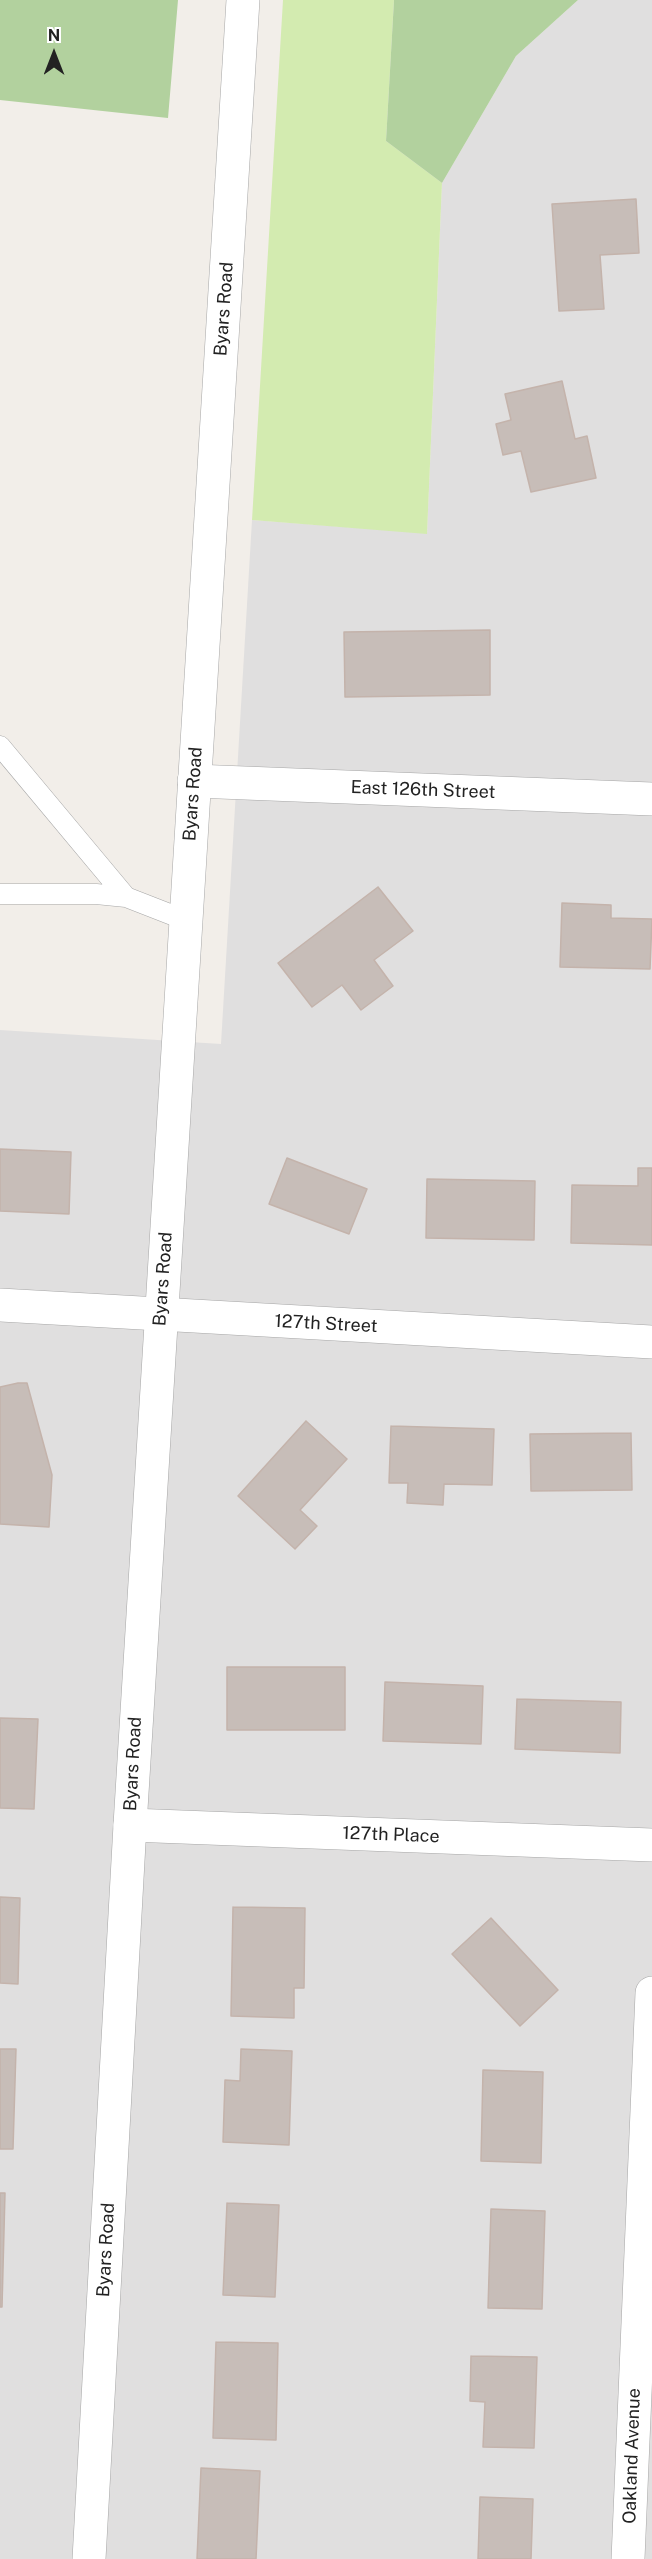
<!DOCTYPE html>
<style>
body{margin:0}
#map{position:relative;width:652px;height:2559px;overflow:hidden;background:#f2eee9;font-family:"Public Sans",sans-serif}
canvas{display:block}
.north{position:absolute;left:24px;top:24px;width:60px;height:60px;-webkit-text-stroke:4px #fff;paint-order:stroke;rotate:0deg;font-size:16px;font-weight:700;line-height:24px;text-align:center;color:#222}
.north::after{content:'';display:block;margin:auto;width:21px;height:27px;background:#222;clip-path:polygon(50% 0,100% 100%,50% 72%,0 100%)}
</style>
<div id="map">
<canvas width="652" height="2559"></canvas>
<div class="north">N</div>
</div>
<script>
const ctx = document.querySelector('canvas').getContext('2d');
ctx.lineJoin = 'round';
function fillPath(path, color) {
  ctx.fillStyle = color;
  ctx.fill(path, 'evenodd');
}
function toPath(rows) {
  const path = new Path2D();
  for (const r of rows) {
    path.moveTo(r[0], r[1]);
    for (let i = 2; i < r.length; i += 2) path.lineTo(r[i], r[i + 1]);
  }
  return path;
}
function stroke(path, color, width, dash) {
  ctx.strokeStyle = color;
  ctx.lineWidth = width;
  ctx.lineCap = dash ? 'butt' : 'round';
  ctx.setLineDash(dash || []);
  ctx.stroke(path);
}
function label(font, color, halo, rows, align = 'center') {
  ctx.font = font + ' "Public Sans",sans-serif';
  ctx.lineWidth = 4.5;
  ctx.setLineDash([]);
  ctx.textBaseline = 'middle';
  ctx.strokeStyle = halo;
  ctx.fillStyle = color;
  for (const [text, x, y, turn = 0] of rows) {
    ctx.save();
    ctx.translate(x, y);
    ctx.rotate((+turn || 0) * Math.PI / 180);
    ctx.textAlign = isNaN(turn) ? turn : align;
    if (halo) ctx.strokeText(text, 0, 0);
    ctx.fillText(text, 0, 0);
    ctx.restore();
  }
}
fillPath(toPath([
 [578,0,652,0,652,2559,0,2559,0,1030,221,1044,252,520,427,533,442,183,516,56]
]), '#e0dfdf');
fillPath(toPath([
 [283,0,394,0,386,141,442,183,427,534,252,520]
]), '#d3ebb0');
fillPath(toPath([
 [0,0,178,0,168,118,0,100],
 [394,0,578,0,516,56,442,183,386,141]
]), '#b2d19e');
const building = toPath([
 [636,199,639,253,600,255,604,309,559,311,552,204,636,199],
 [562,381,575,439,587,436,596,478,531,492,521,451,503,455,496,424,511,420,505,394,562,381],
 [490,630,490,695,345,697,344,632,490,630],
 [378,887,413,931,374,960,393,986,361,1010,342,985,312,1007,278,963,378,887],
 [562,903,611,905,611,918,652,919,650,969,560,967,562,903],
 [0,1149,71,1152,69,1214,0,1211,0,1149],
 [287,1158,367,1189,349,1234,269,1204,287,1158],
 [638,1168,652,1168,652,1245,571,1243,572,1185,638,1186,638,1168],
 [427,1179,535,1181,534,1240,426,1238,427,1179],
 [18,1383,27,1383,52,1475,49,1527,0,1524,0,1387,18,1383],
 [306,1421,347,1459,300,1510,317,1526,295,1549,238,1496,306,1421],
 [391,1426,494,1429,492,1485,444,1484,443,1505,407,1503,408,1483,389,1483,391,1426],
 [631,1433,632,1490,531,1491,530,1434,631,1433],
 [227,1667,345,1667,345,1730,227,1730,227,1667],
 [385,1682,483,1686,481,1744,383,1741,385,1682],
 [517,1699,621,1702,620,1753,515,1749,517,1699],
 [0,1718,38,1719,34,1809,0,1808,0,1718],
 [0,1897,20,1898,18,1984,0,1983,0,1897],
 [233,1907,305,1908,304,1988,294,1988,294,2018,231,2016,233,1907],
 [491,1918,558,1990,520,2026,452,1954,491,1918],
 [0,2049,16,2049,13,2149,0,2149,0,2049],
 [241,2049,292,2051,289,2145,223,2142,225,2080,240,2081,241,2049],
 [483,2070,543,2072,541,2163,481,2161,483,2070],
 [0,2193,5,2193,2,2307,0,2307,0,2193],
 [227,2203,279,2205,275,2297,223,2295,227,2203],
 [491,2209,545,2211,542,2309,488,2308,491,2209],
 [216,2342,278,2343,276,2440,213,2438,216,2342],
 [471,2356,537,2357,534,2448,483,2447,485,2402,470,2401,471,2356],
 [201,2468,260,2471,256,2559,197,2559,201,2468],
 [480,2497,533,2499,531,2559,478,2559,480,2497]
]);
fillPath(building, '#c7bdb8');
stroke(building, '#c4b3ab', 1.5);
const service = toPath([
 [0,746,126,897],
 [0,894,96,894,126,897,185,920]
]);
const minor = toPath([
 [194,781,652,799],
 [0,1305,652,1342],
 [130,1825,652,1845],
 [628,2559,652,1993]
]);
const tertiary = toPath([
 [89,2559,130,1825,243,0]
]);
stroke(service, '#a6a6a6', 21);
stroke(minor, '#a6a6a6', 34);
stroke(tertiary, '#a6a6a6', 34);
stroke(service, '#fff', 20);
stroke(minor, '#fff', 33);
stroke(tertiary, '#fff', 33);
label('18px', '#222', '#fff', [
 ["Byars Road",224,309,-86],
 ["East 126th Street",423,790,2],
 ["Byars Road",193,794,-86],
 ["Byars Road",163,1279,-86],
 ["127th Street",326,1324,3],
 ["Byars Road",133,1764,-87],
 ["127th Place",391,1835,2],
 ["Byars Road",106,2250,-87],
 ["Oakland Avenue",632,2456,-88]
]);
</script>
